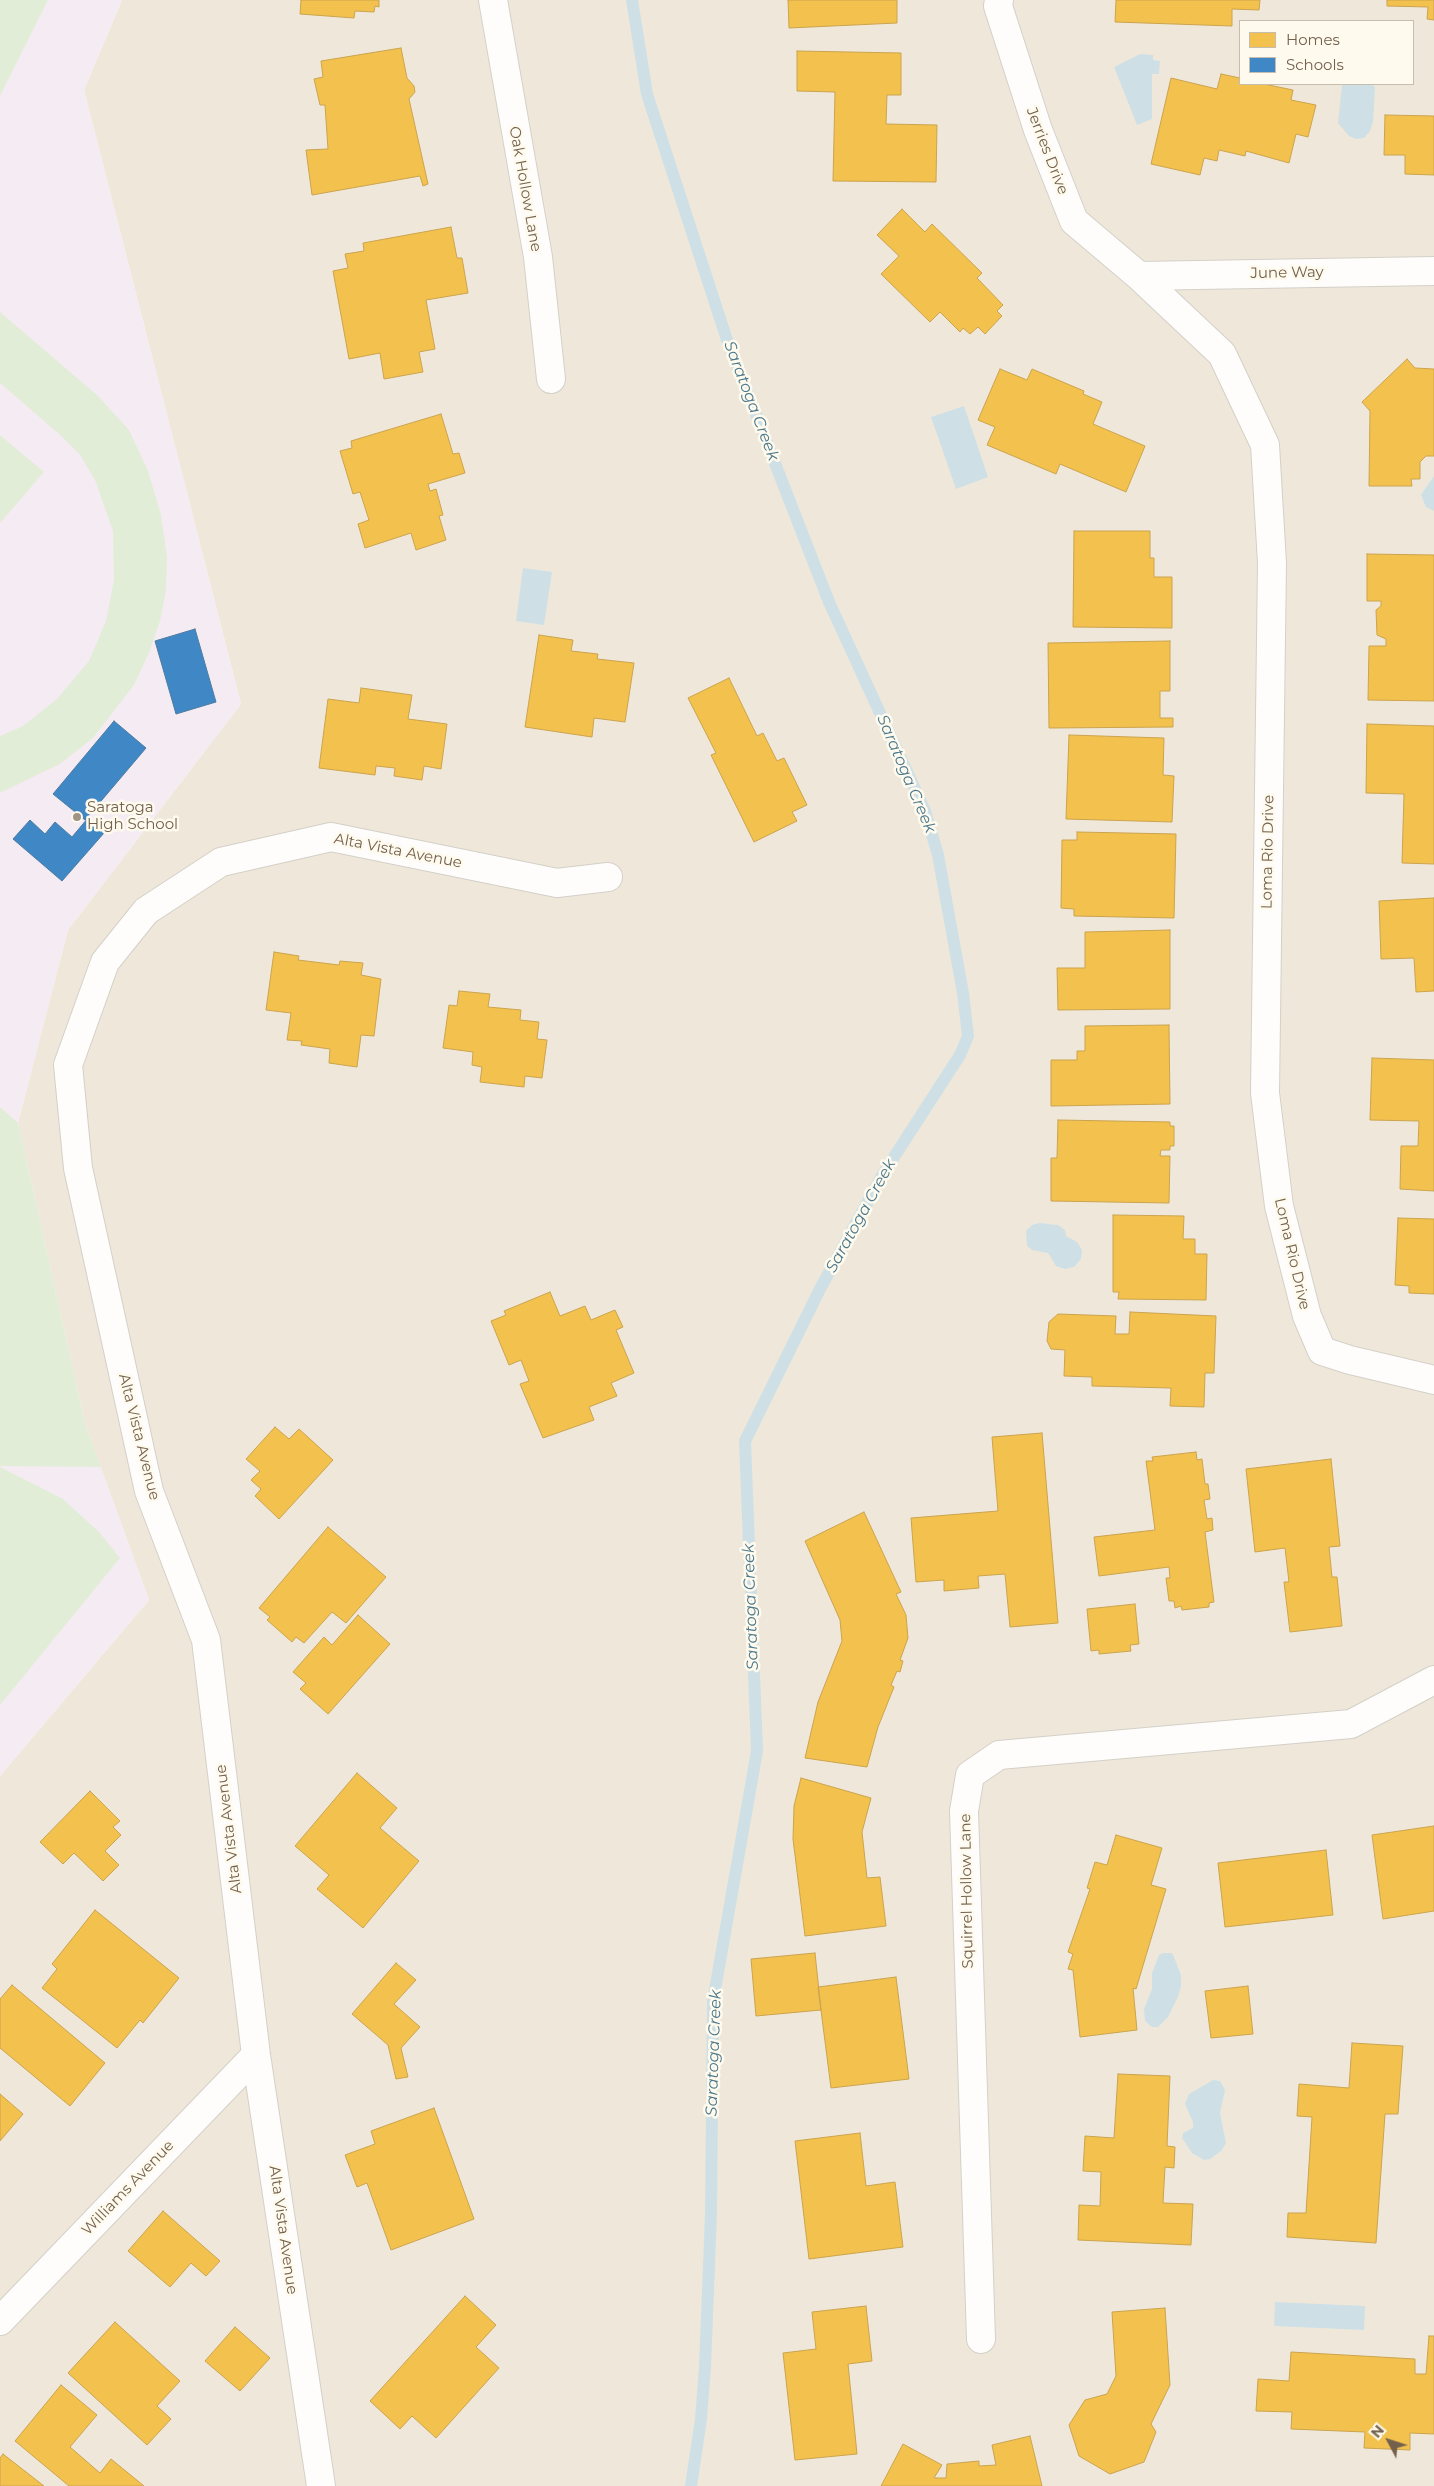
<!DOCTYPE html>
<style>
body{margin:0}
#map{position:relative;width:1434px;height:2486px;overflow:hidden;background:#f7f4ec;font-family:Montserrat,sans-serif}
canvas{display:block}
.legend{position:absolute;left:1239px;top:20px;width:175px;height:65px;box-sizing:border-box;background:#fefaee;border:1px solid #c7bdae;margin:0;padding:6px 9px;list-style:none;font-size:15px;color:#74614d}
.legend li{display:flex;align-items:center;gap:10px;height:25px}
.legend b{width:25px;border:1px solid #c7bdae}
.north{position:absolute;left:1364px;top:2416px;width:50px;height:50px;-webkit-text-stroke:4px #fefaee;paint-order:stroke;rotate:310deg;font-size:14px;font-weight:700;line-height:20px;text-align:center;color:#74614d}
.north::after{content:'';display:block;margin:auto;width:18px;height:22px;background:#74614d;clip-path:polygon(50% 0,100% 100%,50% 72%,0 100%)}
</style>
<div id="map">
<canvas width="1434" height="2486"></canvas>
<ul class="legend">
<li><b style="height:14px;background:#f2c14e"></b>Homes</li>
<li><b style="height:14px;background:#3f88c5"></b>Schools</li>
</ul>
<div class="north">N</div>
</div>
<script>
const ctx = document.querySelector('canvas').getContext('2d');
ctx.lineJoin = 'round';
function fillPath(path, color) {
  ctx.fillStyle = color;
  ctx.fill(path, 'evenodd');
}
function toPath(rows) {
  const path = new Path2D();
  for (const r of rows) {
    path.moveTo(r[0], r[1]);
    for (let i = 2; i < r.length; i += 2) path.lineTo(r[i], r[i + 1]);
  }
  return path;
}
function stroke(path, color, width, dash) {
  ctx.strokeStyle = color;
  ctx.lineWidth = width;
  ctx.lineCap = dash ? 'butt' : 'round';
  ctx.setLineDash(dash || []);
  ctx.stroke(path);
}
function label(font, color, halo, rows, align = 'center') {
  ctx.font = font + ' Montserrat,sans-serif';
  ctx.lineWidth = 5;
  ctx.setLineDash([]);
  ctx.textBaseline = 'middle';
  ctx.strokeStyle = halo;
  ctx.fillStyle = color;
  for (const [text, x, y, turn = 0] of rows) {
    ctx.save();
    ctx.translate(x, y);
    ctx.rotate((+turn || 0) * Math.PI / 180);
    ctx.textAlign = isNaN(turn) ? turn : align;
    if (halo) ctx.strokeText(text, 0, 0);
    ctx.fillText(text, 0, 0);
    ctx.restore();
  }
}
fillPath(toPath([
 [122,0,1434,0,1434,2486,0,2486,0,1776,149,1600,85,1424,18,1123,68,930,241,704,84,90],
 [1240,21,1413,21,1413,84,1240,84]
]), '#efe8da');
fillPath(toPath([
 [0,0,122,0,84,90,241,704,68,930,18,1123,85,1424,149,1600,0,1776]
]), '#f5ecf3');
fillPath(toPath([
 [0,0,48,0,0,96],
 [0,312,97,395,129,430,148,471,161,515,167,557,166,590,160,621,149,653,134,685,93,738,60,764,0,793,0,736,23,726,57,699,89,661,106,621,114,580,113,531,95,480,80,455,58,433,0,383],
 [0,435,44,472,0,523],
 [0,1107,18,1123,85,1424,101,1467,0,1466],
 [0,1467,63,1499,99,1532,120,1558,0,1705]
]), '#e2edd8');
fillPath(toPath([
 [1140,54,1153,55,1153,60,1160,61,1159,74,1152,74,1152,119,1137,125,1114,67],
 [1342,84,1372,84,1375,87,1373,122,1370,131,1364,138,1356,139,1349,136,1338,123],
 [964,406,988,477,956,489,931,417],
 [1434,476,1434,511,1426,507,1421,495],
 [523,568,552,572,544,625,516,621],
 [1039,1223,1058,1225,1065,1230,1066,1236,1077,1242,1082,1250,1081,1259,1074,1267,1065,1269,1056,1266,1048,1253,1032,1250,1027,1246,1026,1231,1032,1225],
 [1163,1953,1172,1953,1174,1957,1181,1975,1181,1986,1178,1997,1168,2017,1158,2027,1152,2027,1145,2021,1144,2009,1152,1989,1152,1973,1159,1955],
 [1213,2080,1220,2081,1225,2090,1220,2113,1226,2143,1221,2151,1210,2159,1204,2160,1192,2153,1182,2138,1183,2133,1193,2128,1193,2122,1185,2104,1189,2094],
 [1275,2302,1365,2306,1364,2330,1274,2326]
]), '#cee0e6');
const homes = toPath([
 [301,0,379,0,379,7,375,6,374,12,355,11,354,18,300,14,301,0],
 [788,0,897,0,897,23,789,28,788,0],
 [1116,0,1260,0,1259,10,1232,9,1232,26,1115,22,1116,0],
 [1387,0,1434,0,1434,20,1427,19,1428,7,1387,6,1387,0],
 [401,48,407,78,414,86,415,92,409,99,428,184,423,186,420,176,312,195,306,150,328,149,325,105,320,105,314,79,323,77,321,61,401,48],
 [797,51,901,53,901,95,887,95,886,124,937,125,936,182,833,181,835,92,797,91,797,51],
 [1221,74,1240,78,1240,84,1264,84,1293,90,1291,100,1316,105,1308,137,1296,134,1289,163,1246,151,1245,156,1219,150,1217,161,1204,158,1200,175,1151,164,1171,78,1217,89,1221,74],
 [1385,115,1434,116,1434,175,1405,174,1405,155,1384,155,1385,115],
 [902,209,925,232,932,224,982,273,977,278,1003,305,997,311,1002,316,985,334,978,327,970,334,963,328,960,332,940,312,930,322,881,274,899,256,877,235,902,209],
 [451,227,457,258,462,258,468,293,426,300,435,349,419,352,423,372,384,379,380,353,349,359,333,271,348,268,345,254,364,251,363,243,451,227],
 [1407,359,1415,368,1434,369,1434,456,1426,456,1420,462,1420,479,1411,479,1412,486,1369,486,1370,411,1362,402,1407,359],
 [1000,369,1027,380,1032,369,1084,391,1083,394,1102,402,1093,424,1145,446,1126,492,1060,464,1056,474,987,445,995,427,978,420,1000,369],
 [441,414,453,454,459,453,465,473,428,484,430,491,436,489,443,515,439,516,446,540,416,550,411,533,365,548,358,524,369,520,360,492,353,494,340,451,352,448,351,441,441,414],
 [1074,531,1150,531,1150,558,1154,558,1154,577,1172,577,1172,628,1073,627,1074,531],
 [1367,554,1434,555,1434,701,1368,700,1369,646,1386,646,1386,639,1377,635,1376,610,1381,606,1381,601,1367,601,1367,554],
 [539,635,573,640,571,651,598,654,597,659,634,663,625,722,594,718,592,737,525,727,539,635],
 [1170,641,1170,691,1160,691,1160,718,1173,718,1173,727,1049,728,1048,643,1170,641],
 [729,678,757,736,763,733,777,761,784,758,807,805,792,812,797,821,754,842,711,755,716,753,688,698,729,678],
 [361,688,412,695,408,719,447,724,441,769,424,766,422,780,394,776,395,768,376,766,375,775,319,768,328,699,359,703,361,688],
 [1367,724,1434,726,1434,864,1402,863,1404,794,1366,793,1367,724],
 [1069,735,1164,738,1163,775,1174,776,1172,822,1066,819,1069,735],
 [1077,832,1176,834,1174,918,1074,916,1074,909,1061,908,1062,840,1077,840,1077,832],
 [1434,898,1434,991,1416,992,1414,958,1381,959,1379,901,1434,898],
 [1170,930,1170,1009,1058,1010,1057,968,1085,968,1085,932,1170,930],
 [274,952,299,956,298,960,339,965,340,961,363,963,361,975,381,979,374,1036,361,1035,357,1067,329,1063,330,1049,301,1045,302,1041,287,1040,291,1013,266,1010,274,952],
 [459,991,490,994,488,1007,521,1010,520,1020,539,1022,537,1039,547,1040,542,1078,525,1076,524,1087,480,1082,482,1067,472,1065,473,1052,443,1048,449,1005,457,1006,459,991],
 [1169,1025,1170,1104,1051,1106,1051,1060,1077,1060,1077,1051,1085,1051,1085,1026,1169,1025],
 [1372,1058,1434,1060,1434,1191,1400,1189,1401,1146,1418,1146,1419,1121,1370,1120,1372,1058],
 [1058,1120,1170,1122,1170,1126,1174,1126,1174,1146,1170,1146,1170,1150,1161,1150,1160,1156,1170,1156,1169,1203,1051,1201,1051,1158,1057,1158,1058,1120],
 [1113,1215,1184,1216,1183,1239,1195,1239,1195,1254,1207,1254,1206,1300,1118,1299,1119,1292,1113,1292,1113,1215],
 [1398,1218,1434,1219,1434,1294,1409,1293,1409,1286,1395,1285,1398,1218],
 [550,1292,560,1316,585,1306,591,1320,615,1310,623,1327,616,1330,634,1373,611,1383,617,1396,589,1407,594,1420,543,1438,520,1384,529,1381,521,1360,509,1365,491,1321,506,1315,504,1311,550,1292],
 [1130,1312,1216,1316,1214,1373,1205,1373,1204,1407,1170,1406,1171,1388,1092,1386,1092,1377,1064,1376,1065,1350,1051,1349,1047,1341,1049,1322,1058,1314,1116,1316,1115,1334,1129,1334,1130,1312],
 [275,1427,289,1439,299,1429,333,1460,279,1519,255,1496,261,1489,251,1480,260,1471,246,1459,275,1427],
 [1042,1433,1058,1623,1010,1627,1005,1574,978,1576,979,1588,944,1591,944,1580,916,1582,911,1518,998,1511,992,1437,1042,1433],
 [1196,1452,1197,1460,1202,1459,1205,1484,1208,1484,1210,1499,1204,1500,1207,1519,1212,1518,1213,1530,1205,1532,1214,1602,1209,1603,1209,1607,1182,1610,1181,1606,1175,1608,1174,1601,1169,1601,1166,1578,1170,1578,1169,1567,1099,1576,1094,1537,1155,1530,1146,1461,1153,1461,1152,1457,1196,1452],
 [1331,1459,1340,1546,1329,1547,1332,1577,1337,1577,1342,1626,1290,1632,1284,1582,1289,1582,1285,1548,1255,1552,1246,1469,1331,1459],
 [864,1512,901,1592,896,1594,906,1615,908,1638,900,1660,903,1661,900,1672,897,1671,891,1685,894,1687,878,1727,867,1767,805,1758,818,1702,842,1641,840,1620,805,1541,864,1512],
 [328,1527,386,1577,346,1623,332,1612,304,1643,296,1637,292,1642,267,1620,270,1617,259,1608,328,1527],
 [1135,1604,1139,1644,1130,1645,1131,1651,1099,1654,1099,1650,1091,1651,1087,1609,1135,1604],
 [358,1615,390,1644,328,1714,300,1689,306,1683,293,1672,324,1637,332,1645,358,1615],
 [357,1773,397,1808,380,1828,419,1861,363,1928,317,1889,329,1875,295,1846,357,1773],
 [801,1778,871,1798,862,1832,867,1878,880,1877,886,1926,805,1936,793,1839,794,1806,801,1778],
 [90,1791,120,1821,113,1827,121,1835,105,1851,119,1865,103,1881,74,1853,63,1864,40,1842,90,1791],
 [1434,1826,1434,1911,1383,1919,1372,1835,1434,1826],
 [1116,1835,1162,1848,1151,1885,1166,1889,1136,1989,1133,1988,1137,2030,1080,2037,1073,1970,1068,1969,1073,1954,1068,1952,1090,1889,1087,1888,1095,1862,1107,1865,1116,1835],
 [1326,1850,1333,1915,1225,1927,1218,1863,1326,1850],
 [95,1910,179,1978,143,2023,140,2020,117,2048,42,1988,57,1969,52,1964,95,1910],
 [815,1953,821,2010,756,2016,751,1959,815,1953],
 [396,1963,416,1980,394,2004,420,2027,401,2048,408,2077,396,2079,388,2045,352,2014,396,1963],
 [896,1977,909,2079,831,2088,818,1987,896,1977],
 [12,1985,105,2063,70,2106,0,2048,0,1999,12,1985],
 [1248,1986,1253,2034,1211,2038,1205,1991,1248,1986],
 [1352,2043,1403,2046,1398,2114,1385,2114,1376,2243,1287,2237,1288,2213,1306,2213,1312,2117,1297,2116,1299,2084,1349,2088,1352,2043],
 [1118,2074,1170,2076,1167,2146,1175,2147,1174,2168,1165,2167,1163,2203,1193,2204,1191,2245,1078,2240,1079,2205,1100,2206,1101,2172,1083,2171,1085,2136,1114,2138,1118,2074],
 [0,2094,23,2114,0,2141,0,2094],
 [434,2108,474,2219,391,2250,367,2183,357,2187,345,2155,375,2144,371,2131,434,2108],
 [860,2133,866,2186,895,2182,903,2247,809,2259,795,2141,860,2133],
 [163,2211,220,2261,206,2276,191,2263,170,2287,128,2251,163,2211],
 [465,2296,496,2325,476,2347,499,2368,436,2438,412,2416,400,2429,370,2401,465,2296],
 [866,2306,872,2361,848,2364,857,2454,795,2460,783,2353,816,2349,812,2312,866,2306],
 [1165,2308,1170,2385,1151,2424,1156,2432,1144,2462,1110,2474,1079,2456,1069,2425,1085,2400,1107,2394,1116,2376,1112,2312,1165,2308],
 [115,2322,180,2381,157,2406,171,2419,147,2445,68,2373,115,2322],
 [235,2327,270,2358,240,2391,205,2361,235,2327],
 [1429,2336,1434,2336,1434,2434,1410,2433,1410,2450,1364,2448,1365,2432,1291,2429,1292,2412,1256,2411,1258,2379,1289,2381,1291,2352,1415,2359,1415,2374,1426,2374,1429,2336],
 [61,2385,97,2415,70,2447,100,2473,111,2459,144,2486,69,2486,15,2441,61,2385],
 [1030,2436,1042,2486,881,2486,903,2444,942,2465,934,2478,946,2478,947,2464,979,2461,979,2466,996,2465,992,2445,1030,2436],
 [3,2454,44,2486,0,2486,0,2458,3,2454]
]);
fillPath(homes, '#f2c14e');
stroke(homes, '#cca44e', 1);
const schools = toPath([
 [195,629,216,702,176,714,155,641,195,629],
 [114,721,146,748,85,820,53,794,114,721],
 [88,818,104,833,62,881,13,839,30,820,45,834,55,822,72,837,88,818]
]);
fillPath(schools, '#3f88c5');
stroke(schools, '#4f7ca1', 1);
stroke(toPath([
 [632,0,647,94,727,340,829,602,925,811,938,855,963,993,968,1036,960,1055,883,1174,820,1289,745,1441,757,1751,713,2001,711,2214,705,2367,701,2419,691,2486]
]), '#cee0e6', 12);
const minor = toPath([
 [493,0,538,257,551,379],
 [999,0,998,6,1038,130,1074,221,1139,276,1222,354,1265,445,1272,563,1265,1093,1279,1206,1307,1316,1322,1351,1350,1360,1434,1380],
 [1139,276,1434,271],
 [0,2321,256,2055],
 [981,2339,964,1811,970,1775,999,1755,1351,1724,1434,1680],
 [321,2486,256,2055,206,1640,149,1491,78,1168,68,1065,105,962,146,911,221,862,331,837,557,883,608,877]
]);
stroke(minor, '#d4d0c8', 30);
stroke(minor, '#fefdfc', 28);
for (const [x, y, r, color] of [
 [77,817,5,"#a29485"]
]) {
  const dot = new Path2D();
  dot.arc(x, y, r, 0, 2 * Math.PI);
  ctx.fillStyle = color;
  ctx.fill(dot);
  stroke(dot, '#fefaee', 2);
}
label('15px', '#74614d', '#fefaee', [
 ["Jerries Drive",1047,151,69],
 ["Oak Hollow Lane",525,189,80],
 ["June Way",1287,273,-1],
 ["Alta Vista Avenue",398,851,11],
 ["Loma Rio Drive",1268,852,-89],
 ["Loma Rio Drive",1292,1254,77],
 ["Alta Vista Avenue",139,1437,76],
 ["Alta Vista Avenue",229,1829,-97],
 ["Squirrel Hollow Lane",967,1891,-91],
 ["Williams Avenue",128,2188,-46],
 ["Alta Vista Avenue",283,2230,82]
]);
label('15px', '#74614d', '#fefaee', [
 ["Saratoga",87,808],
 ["High School",87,825]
], 'left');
label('italic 16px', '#4c788c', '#fefaee', [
 ["Saratoga Creek",751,401,69],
 ["Saratoga Creek",906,774,67],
 ["Saratoga Creek",861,1216,-61],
 ["Saratoga Creek",751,1607,-92],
 ["Saratoga Creek",714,2053,-88]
]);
</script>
